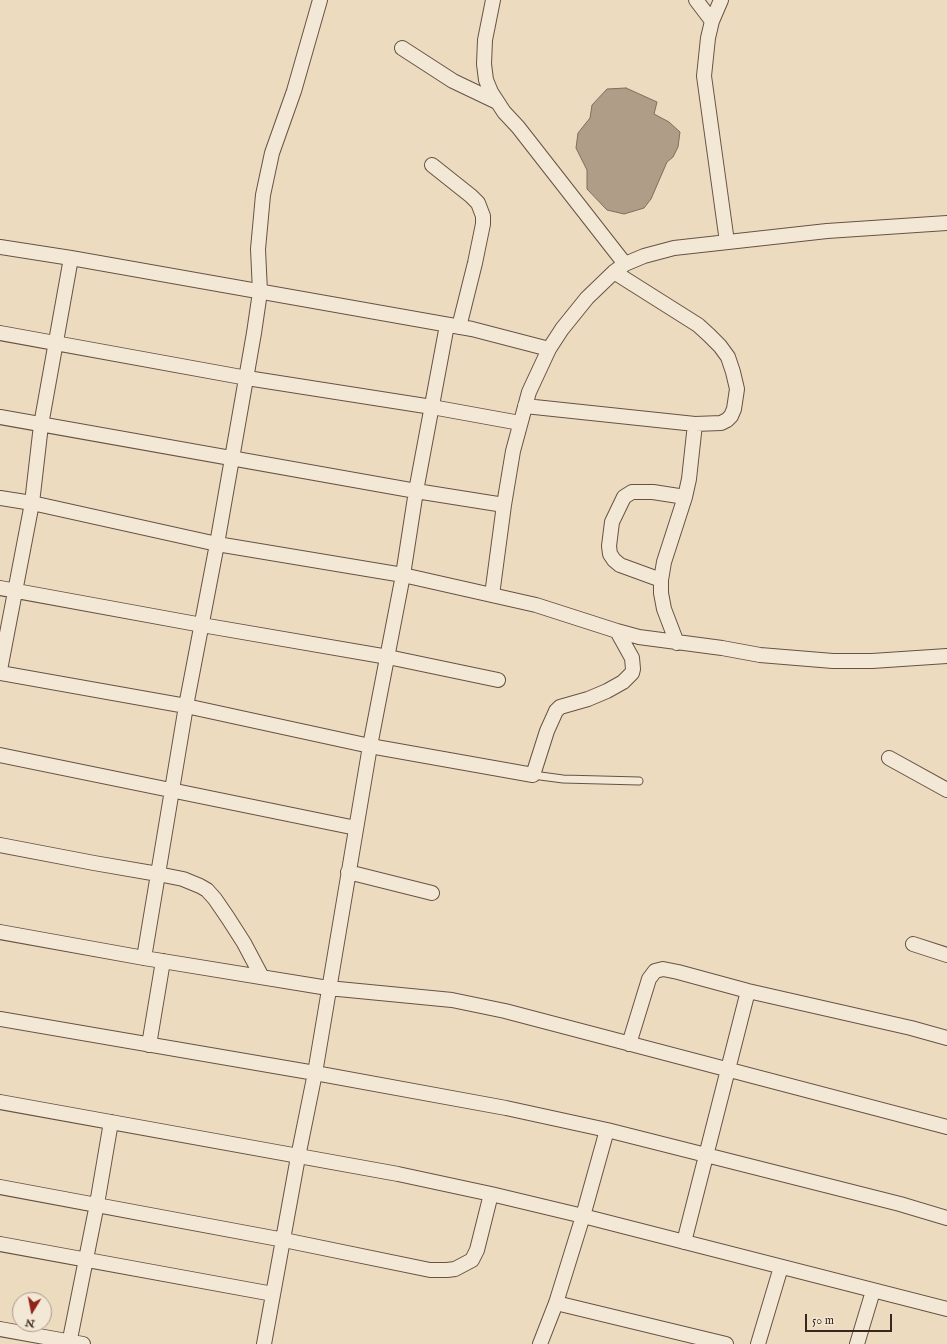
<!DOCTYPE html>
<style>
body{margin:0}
#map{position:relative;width:947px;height:1344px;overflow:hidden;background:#ecdbbf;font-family:"IM FELL English",serif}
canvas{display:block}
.north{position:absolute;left:12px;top:1292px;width:40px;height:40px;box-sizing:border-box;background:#f3e8d5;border:1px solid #a99a8b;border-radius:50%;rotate:190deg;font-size:11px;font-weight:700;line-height:16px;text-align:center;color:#39261c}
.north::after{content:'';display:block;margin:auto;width:14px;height:18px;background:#8f2418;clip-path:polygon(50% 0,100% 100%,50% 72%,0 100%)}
.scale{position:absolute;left:805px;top:1314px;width:87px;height:18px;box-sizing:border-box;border:2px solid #39261c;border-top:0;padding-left:5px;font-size:12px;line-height:14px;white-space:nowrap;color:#39261c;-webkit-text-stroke:3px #f3e8d5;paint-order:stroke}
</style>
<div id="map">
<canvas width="947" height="1344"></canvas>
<div class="north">N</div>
<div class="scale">50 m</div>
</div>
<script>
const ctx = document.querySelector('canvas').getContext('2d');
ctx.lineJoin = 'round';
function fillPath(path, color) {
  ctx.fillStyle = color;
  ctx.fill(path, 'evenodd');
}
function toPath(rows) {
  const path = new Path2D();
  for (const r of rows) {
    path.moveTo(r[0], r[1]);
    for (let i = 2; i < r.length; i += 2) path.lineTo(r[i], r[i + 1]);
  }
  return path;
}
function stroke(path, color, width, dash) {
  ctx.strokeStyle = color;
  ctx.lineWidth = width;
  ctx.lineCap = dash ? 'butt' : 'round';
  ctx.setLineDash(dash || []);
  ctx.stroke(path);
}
const water = toPath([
 [626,88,657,102,654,114,669,122,680,132,678,147,673,157,667,162,651,199,644,208,624,214,607,210,587,189,587,170,576,148,578,133,590,118,592,105,607,89,626,88]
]);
fillPath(water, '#af9d88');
stroke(water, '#806d5d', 1);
const service = toPath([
 [533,775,563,779,639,781]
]);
const minor = toPath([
 [493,0,485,40,484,64,486,80,491,92,504,112,518,127,625,264],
 [696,0,712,21],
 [721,0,712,21,708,38,704,76,727,242],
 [402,48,453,81,497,102],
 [432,165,471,196,478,203,483,216,483,224,475,263,459,327],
 [0,247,71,258,472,329,549,349],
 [0,333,247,378,432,407,520,423],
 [525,406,695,424,721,423,727,420,731,416,734,409,737,389,733,372,728,357,720,346,709,335,698,325,614,272],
 [0,417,416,491,504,505],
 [0,498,32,503,217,544,403,575,536,605,617,631,639,637,722,648,760,655,833,661,872,661,947,656],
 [661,580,620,565,614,560,610,554,609,546,612,522,624,497,632,492,653,492,685,497],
 [0,588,202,625,388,657,498,680],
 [492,595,504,505,513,451,529,392,549,349,562,329,587,298,614,272,625,264,644,256,674,248,827,231,947,223],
 [677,643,664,609,661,593,661,580,664,562,685,497,689,479,695,424],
 [0,670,32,503,41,425,71,258],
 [0,673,186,706,370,746,533,775,547,731,556,711,560,707,588,699,607,691,623,682,632,673,633,669,632,658,617,631],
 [0,755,356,828],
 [889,758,947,790],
 [0,845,94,863,158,874,183,879,200,886,207,890,215,899,228,918,244,943,262,977],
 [348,872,432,893],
 [0,932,144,958,328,988,452,1000,505,1011,947,1127],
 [913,944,947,955],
 [144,958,186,706,217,544,254,333,260,292,258,249,263,195,272,153,294,91,320,0],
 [0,1019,315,1073,506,1108,607,1130,900,1204,947,1218],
 [629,1044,649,979,655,971,663,969,678,972,748,991,911,1028,947,1038],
 [149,1045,163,961],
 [0,1102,398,1174,491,1194,583,1216,947,1309],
 [0,1187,284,1240,430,1270,447,1270,455,1269,472,1260,477,1250,491,1194],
 [684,1242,748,991],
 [0,1244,273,1294],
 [556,1303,726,1344],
 [0,1329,83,1344],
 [69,1344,97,1204,111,1122],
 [264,1344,298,1157,315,1073,370,746,403,575,416,491,447,325],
 [540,1344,556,1303,583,1216,607,1130],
 [758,1344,781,1267],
 [857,1344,873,1291]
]);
stroke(service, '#665345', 9);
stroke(minor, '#665345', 16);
stroke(service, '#f3e8d5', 7);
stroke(minor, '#f3e8d5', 14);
</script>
